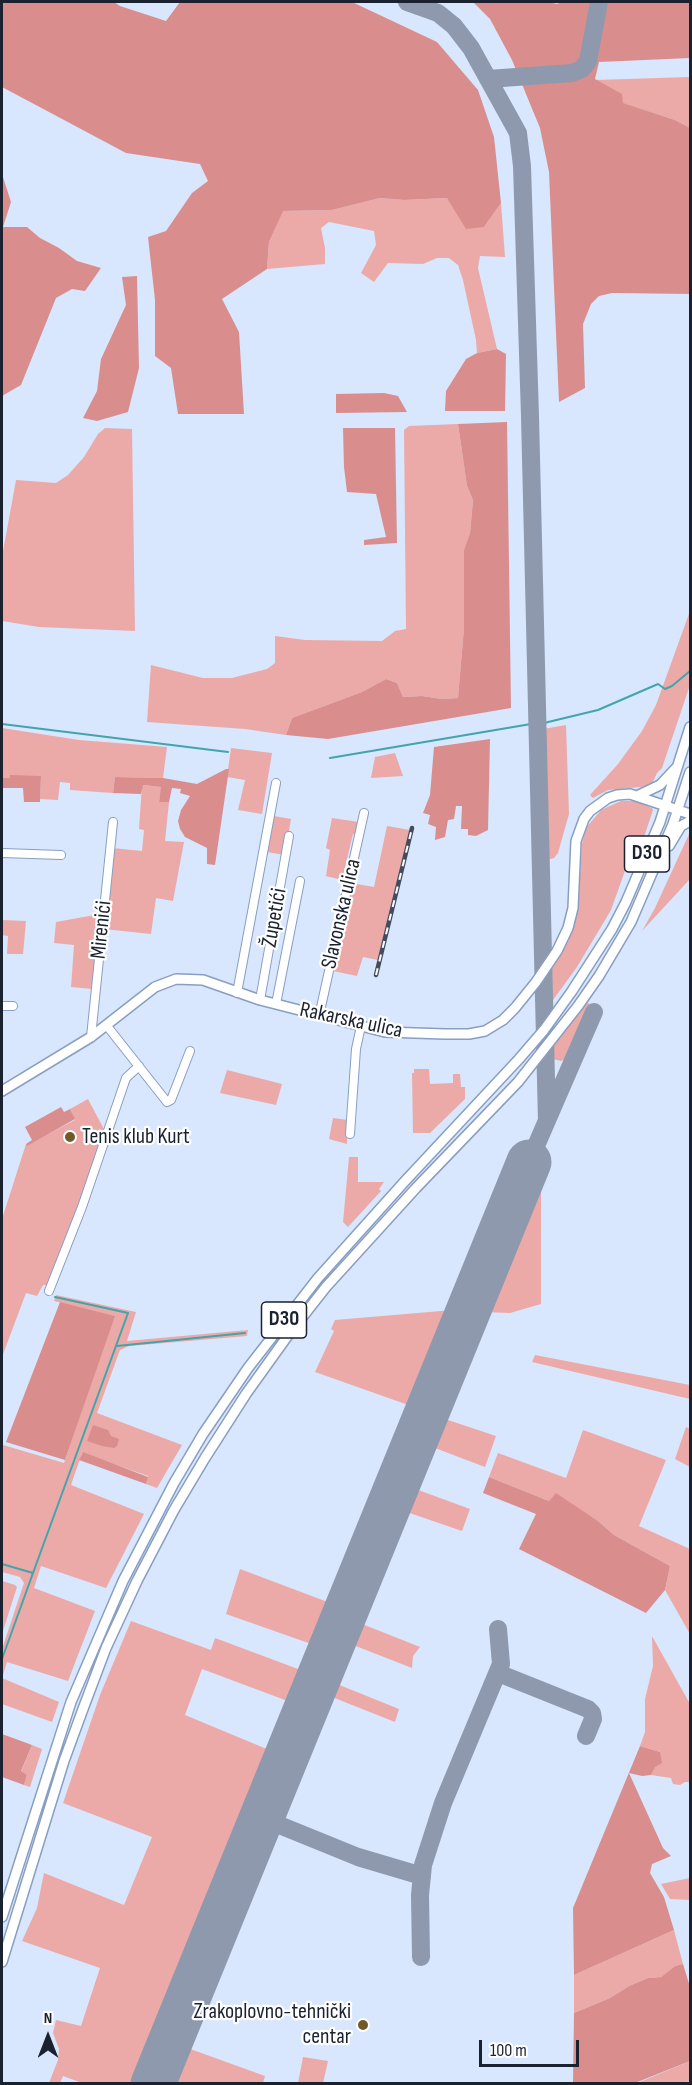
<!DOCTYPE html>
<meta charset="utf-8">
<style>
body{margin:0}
#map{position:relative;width:692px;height:2085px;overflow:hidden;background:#d8e6fe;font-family:"Sofia Sans Condensed",sans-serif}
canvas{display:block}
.frame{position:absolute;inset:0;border:3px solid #1a2230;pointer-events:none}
.north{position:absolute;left:18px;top:2007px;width:60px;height:60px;-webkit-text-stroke:4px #fff;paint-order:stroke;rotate:0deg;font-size:16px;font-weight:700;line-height:24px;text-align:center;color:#1a2230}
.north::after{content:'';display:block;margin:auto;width:21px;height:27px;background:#1a2230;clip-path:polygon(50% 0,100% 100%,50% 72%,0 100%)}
.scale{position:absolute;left:479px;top:2040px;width:100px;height:27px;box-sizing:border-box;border:3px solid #1a2230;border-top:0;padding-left:8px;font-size:18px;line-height:21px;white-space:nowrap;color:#1a2230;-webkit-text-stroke:4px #fff;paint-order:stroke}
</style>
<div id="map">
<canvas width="692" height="2085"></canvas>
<div class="frame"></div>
<div class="north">N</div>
<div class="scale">100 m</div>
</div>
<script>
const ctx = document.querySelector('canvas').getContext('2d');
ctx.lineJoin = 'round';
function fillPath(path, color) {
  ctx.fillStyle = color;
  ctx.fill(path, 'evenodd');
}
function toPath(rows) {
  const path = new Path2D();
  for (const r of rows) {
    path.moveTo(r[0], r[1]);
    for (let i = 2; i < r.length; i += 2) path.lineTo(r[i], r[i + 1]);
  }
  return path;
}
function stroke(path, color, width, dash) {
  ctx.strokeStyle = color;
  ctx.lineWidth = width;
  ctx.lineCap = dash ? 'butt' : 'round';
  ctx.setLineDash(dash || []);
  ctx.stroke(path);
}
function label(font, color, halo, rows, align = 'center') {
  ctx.font = font + ' "Sofia Sans Condensed",sans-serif';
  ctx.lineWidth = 4.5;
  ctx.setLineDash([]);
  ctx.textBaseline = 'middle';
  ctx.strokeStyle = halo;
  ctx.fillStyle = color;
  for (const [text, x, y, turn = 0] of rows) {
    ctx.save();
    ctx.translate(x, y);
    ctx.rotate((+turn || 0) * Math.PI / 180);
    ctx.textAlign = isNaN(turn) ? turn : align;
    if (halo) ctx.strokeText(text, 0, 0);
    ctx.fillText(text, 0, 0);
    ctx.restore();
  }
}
fillPath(toPath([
 [690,77,690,128,675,120,622,103,595,80],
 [380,198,404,200,447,198,484,227,501,203,505,257,480,256,478,268,497,349,477,353,476,340,463,280,458,265,449,258,437,258,423,264,388,263,374,282,361,273,376,245,374,231,329,222,321,228,325,248,325,264,267,269,269,242,282,211,332,210],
 [458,424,467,486,473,500,470,533,464,551,464,628,458,698,442,699,422,696,403,697,397,683,386,679,362,692,292,718,286,735,245,729,147,722,151,665,203,678,232,678,267,669,275,663,275,636,305,640,382,641,395,631,406,629,404,430,409,426],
 [105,428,132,429,135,631,39,627,2,621,2,557,16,480,56,483,68,475,84,457,98,434],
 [690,611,690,685,662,768,657,773,651,786,608,790,593,798,590,795,618,764,642,731,656,705],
 [566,725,569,814,558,853,554,858,546,860,543,729],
 [2,728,79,740,167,747,163,778,115,777,113,793,70,790,70,783,60,782,58,800,40,799,41,776,10,776,10,778,2,778],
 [231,748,272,753,262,814,238,810,245,780,227,777],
 [395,753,403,776,371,778,375,757],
 [142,785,162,787,159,801,169,802,165,841,184,842,173,901,156,898,151,934,104,929,112,848,142,851,144,830,139,829],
 [621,801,636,801,652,808,653,810,643,840,626,868,611,910,577,967,548,1007,547,973,569,939,578,908,582,844,586,828,601,810],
 [274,816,291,819,285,855,267,852],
 [332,818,359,822,357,835,353,834,342,880,326,876,330,850,326,848],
 [387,826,410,830,378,960,363,957,357,976,333,971,351,883,374,887],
 [690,832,690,879,642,931,655,908],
 [100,914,93,989,71,987,74,945,54,943,56,922],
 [2,920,26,921,23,954,7,954,8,936,2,935],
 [586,1002,592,1005,566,1059,561,1061,553,1059,549,1050],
 [414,1069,429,1069,430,1084,453,1083,453,1074,460,1074,461,1087,465,1087,465,1099,430,1133,413,1133,412,1073,414,1073],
 [227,1070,282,1084,276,1105,220,1093],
 [88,1099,106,1133,79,1207,48,1285,43,1285,37,1296,26,1293,2,1357,2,1219,26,1144,27,1145,75,1120,70,1109],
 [333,1118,348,1120,347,1144,329,1139],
 [349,1157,358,1157,358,1182,384,1182,379,1189,381,1191,348,1227,343,1222],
 [539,1176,541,1176,541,1304,510,1313,483,1312],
 [56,1295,136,1312,127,1341,248,1330,247,1336,129,1346,120,1350,97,1413,182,1445,157,1488,146,1484,148,1476,82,1453,71,1485,144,1514,106,1588,41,1566,34,1588,95,1611,68,1681,7,1662,2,1678,59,1702,52,1722,2,1704,2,1649,24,1583,20,1577,2,1572,2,1450,3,1445,64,1463,114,1316,54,1301],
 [453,1310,414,1407,315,1372,334,1331,331,1329,335,1320],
 [535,1355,690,1385,690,1399,532,1362],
 [439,1417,496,1436,485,1467,427,1445],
 [686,1427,690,1429,690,1467,675,1459],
 [583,1430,666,1460,639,1526,690,1549,690,1634,665,1590,670,1566,614,1535,598,1521,556,1494,549,1501,489,1477,498,1453,566,1478],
 [410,1487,470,1509,462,1531,401,1510],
 [240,1569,333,1604,317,1646,226,1614],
 [2,1581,15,1585,17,1587,2,1634],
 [131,1621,211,1650,215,1638,306,1672,293,1703,202,1669,185,1715,274,1752,137,2083,82,2083,63,2076,60,2083,49,2083,58,2060,59,2049,53,2033,56,2020,81,2026,100,1968,22,1941,37,1908,44,1873,124,1905,152,1837,63,1803,100,1695],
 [357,1622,420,1647,413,1656,412,1668,348,1643],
 [652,1636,690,1704,690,1782,685,1782,680,1785,673,1784,671,1778,651,1775,660,1752,640,1746,645,1732,645,1699,653,1666],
 [332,1682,399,1709,395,1722,327,1695],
 [32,1745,42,1749,30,1787,24,1785,27,1775,21,1772],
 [690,1878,690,1900,670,1899,661,1884],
 [674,1930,683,1964,675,1966,661,1977,648,1978,629,1986,610,1998,574,2013,574,1975],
 [182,2046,265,2076,263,2083,167,2083],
 [303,2057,328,2061,323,2083,298,2083],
 [690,2061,690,2081,683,2083,635,2084]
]), '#ebaaa8');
fillPath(toPath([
 [2,2,114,2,120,6,166,21,180,2,352,2,437,42,478,90,494,137,501,203,484,227,466,229,447,198,404,200,380,198,332,210,283,211,269,242,267,269,222,299,239,332,244,414,178,414,171,368,155,356,155,300,148,237,166,231,192,193,208,181,200,164,126,153,2,87],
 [473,2,549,2,557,4,561,2,690,2,690,58,599,62,595,79,622,94,623,103,675,120,690,128,690,294,612,293,599,296,591,304,583,324,585,388,559,402,549,172,540,128,512,60,490,19],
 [2,174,11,202,3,227,27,227,40,238,59,248,77,261,101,268,85,291,72,289,56,298,21,385,2,396],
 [137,276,139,368,128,412,97,421,83,418,97,391,101,359,126,305,122,277],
 [497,349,506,354,505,411,445,411,446,391,466,359,477,353],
 [384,393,398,396,407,412,336,413,336,394],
 [507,422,511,708,328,739,286,735,292,718,362,692,386,679,397,683,403,697,422,696,442,699,458,698,464,628,464,550,470,533,473,500,467,486,458,424],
 [343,428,395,428,397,543,364,545,364,540,386,537,376,494,347,492,344,467],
 [490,739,488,830,476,836,468,835,468,829,461,829,462,806,456,806,454,819,448,820,445,837,435,840,436,827,428,824,430,815,423,813,430,795,434,747],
 [226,769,229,769,215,865,207,864,207,848,185,837,180,829,178,821,181,810,190,796,180,793,181,789,172,788,169,802,159,802,161,787,143,785,141,794,113,793,115,777,163,778,197,784],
 [10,775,41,776,40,802,24,802,23,788,2,788,2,778,10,778],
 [61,1107,64,1112,70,1109,75,1119,27,1146,26,1144,32,1140,25,1127],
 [60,1302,115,1316,65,1460,6,1442],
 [93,1425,108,1430,111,1436,119,1439,117,1446,114,1448,102,1446,87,1441],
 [83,1452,148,1477,146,1484,79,1460],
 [489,1477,549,1501,556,1493,598,1521,614,1535,670,1566,665,1590,646,1613,519,1549,536,1514,483,1493],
 [2,1734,32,1745,21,1771,27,1775,24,1785,2,1777],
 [640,1746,660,1752,662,1763,655,1767,651,1775,642,1776,629,1773,663,1848,671,1856,652,1864,650,1873,664,1897,674,1930,574,1975,573,1908],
 [683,1964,690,1987,690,2061,635,2083,573,2083,574,2013,610,1998,629,1986,648,1978,661,1977,675,1966]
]), '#d98e8d');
stroke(toPath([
 [544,723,598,710,658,684,665,689,672,686,690,671],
 [2,724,228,752],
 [330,758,531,724],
 [117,1346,245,1333],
 [2,1564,33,1573,128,1313,55,1297],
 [2,1659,33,1573]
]), '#42a5ab', 2);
stroke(toPath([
 [407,2,438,13,454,26,471,48,518,133,522,166,530,416,547,1121],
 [488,79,572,73,582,69,588,61,599,2],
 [529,1162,594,1012],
 [498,1673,588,1709,592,1713,593,1719,586,1736],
 [262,1818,358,1857,422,1876],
 [421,1957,420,1895,423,1865,443,1803,501,1664,498,1629]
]), '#8e99ad', 18);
stroke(toPath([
 [153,2084,529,1162]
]), '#8e99ad', 45);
const minor = toPath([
 [2,853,61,855],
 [237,993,276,783],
 [260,1000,289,836],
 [276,1004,300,881],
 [2,1006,13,1006],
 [319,1016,364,813],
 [107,1026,167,1102,171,1100,190,1051],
 [91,1037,113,822],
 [350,1134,356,1049,361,1026],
 [49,1291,82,1207,126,1078,139,1066]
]);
const major = toPath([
 [637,796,660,785,676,768],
 [669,846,681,826,690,821],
 [2,1091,91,1037,155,987,176,979,203,980,260,1000,385,1032,445,1034,469,1034,485,1031,503,1020,515,1008,536,982,557,951,568,928,573,908,576,841,584,819,590,811,608,798,617,795,630,794,690,814],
 [2,1917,71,1702,123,1581,174,1483,203,1434,248,1368,318,1278,406,1180,519,1059,544,1030,572,991,612,929,626,902,660,822,690,727],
 [2,1962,64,1761,83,1709,106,1648,137,1581,174,1510,205,1458,246,1394,289,1334,326,1287,416,1188,518,1082,578,1006,599,976,631,922,673,824,690,772]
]);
stroke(minor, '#889ec2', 10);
stroke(major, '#889ec2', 12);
stroke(minor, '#fff', 8);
stroke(major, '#fff', 9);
const rail = toPath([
 [376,975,412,828]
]);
stroke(rail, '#434c5c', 4.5);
stroke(rail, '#fff', 2, [7]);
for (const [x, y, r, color] of [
 [70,1137,6,"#72592a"],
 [363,2025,6,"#72592a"]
]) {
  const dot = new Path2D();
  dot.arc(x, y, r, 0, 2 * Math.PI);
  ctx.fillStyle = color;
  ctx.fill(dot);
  stroke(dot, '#fff', 2);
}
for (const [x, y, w] of [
 [647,854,45],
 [284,1320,45]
]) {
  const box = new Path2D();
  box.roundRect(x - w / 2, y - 18, w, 36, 4.5);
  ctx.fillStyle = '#fff';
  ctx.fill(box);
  stroke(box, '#1a2230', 1.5);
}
label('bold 21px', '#1a2230', null, [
 ["D30",647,854],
 ["D30",284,1320]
]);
label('22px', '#1a2230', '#fff', [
 ["Slavonska ulica",342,914,-77],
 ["Župetići",275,918,-80],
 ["Mirenići",102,930,-84],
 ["Rakarska ulica",351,1021,12]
]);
label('22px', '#1a2230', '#fff', [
 ["Tenis klub Kurt",82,1137],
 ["Zrakoplovno-tehnički",351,2012,"right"],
 ["centar",351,2037,"right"]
], 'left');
</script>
